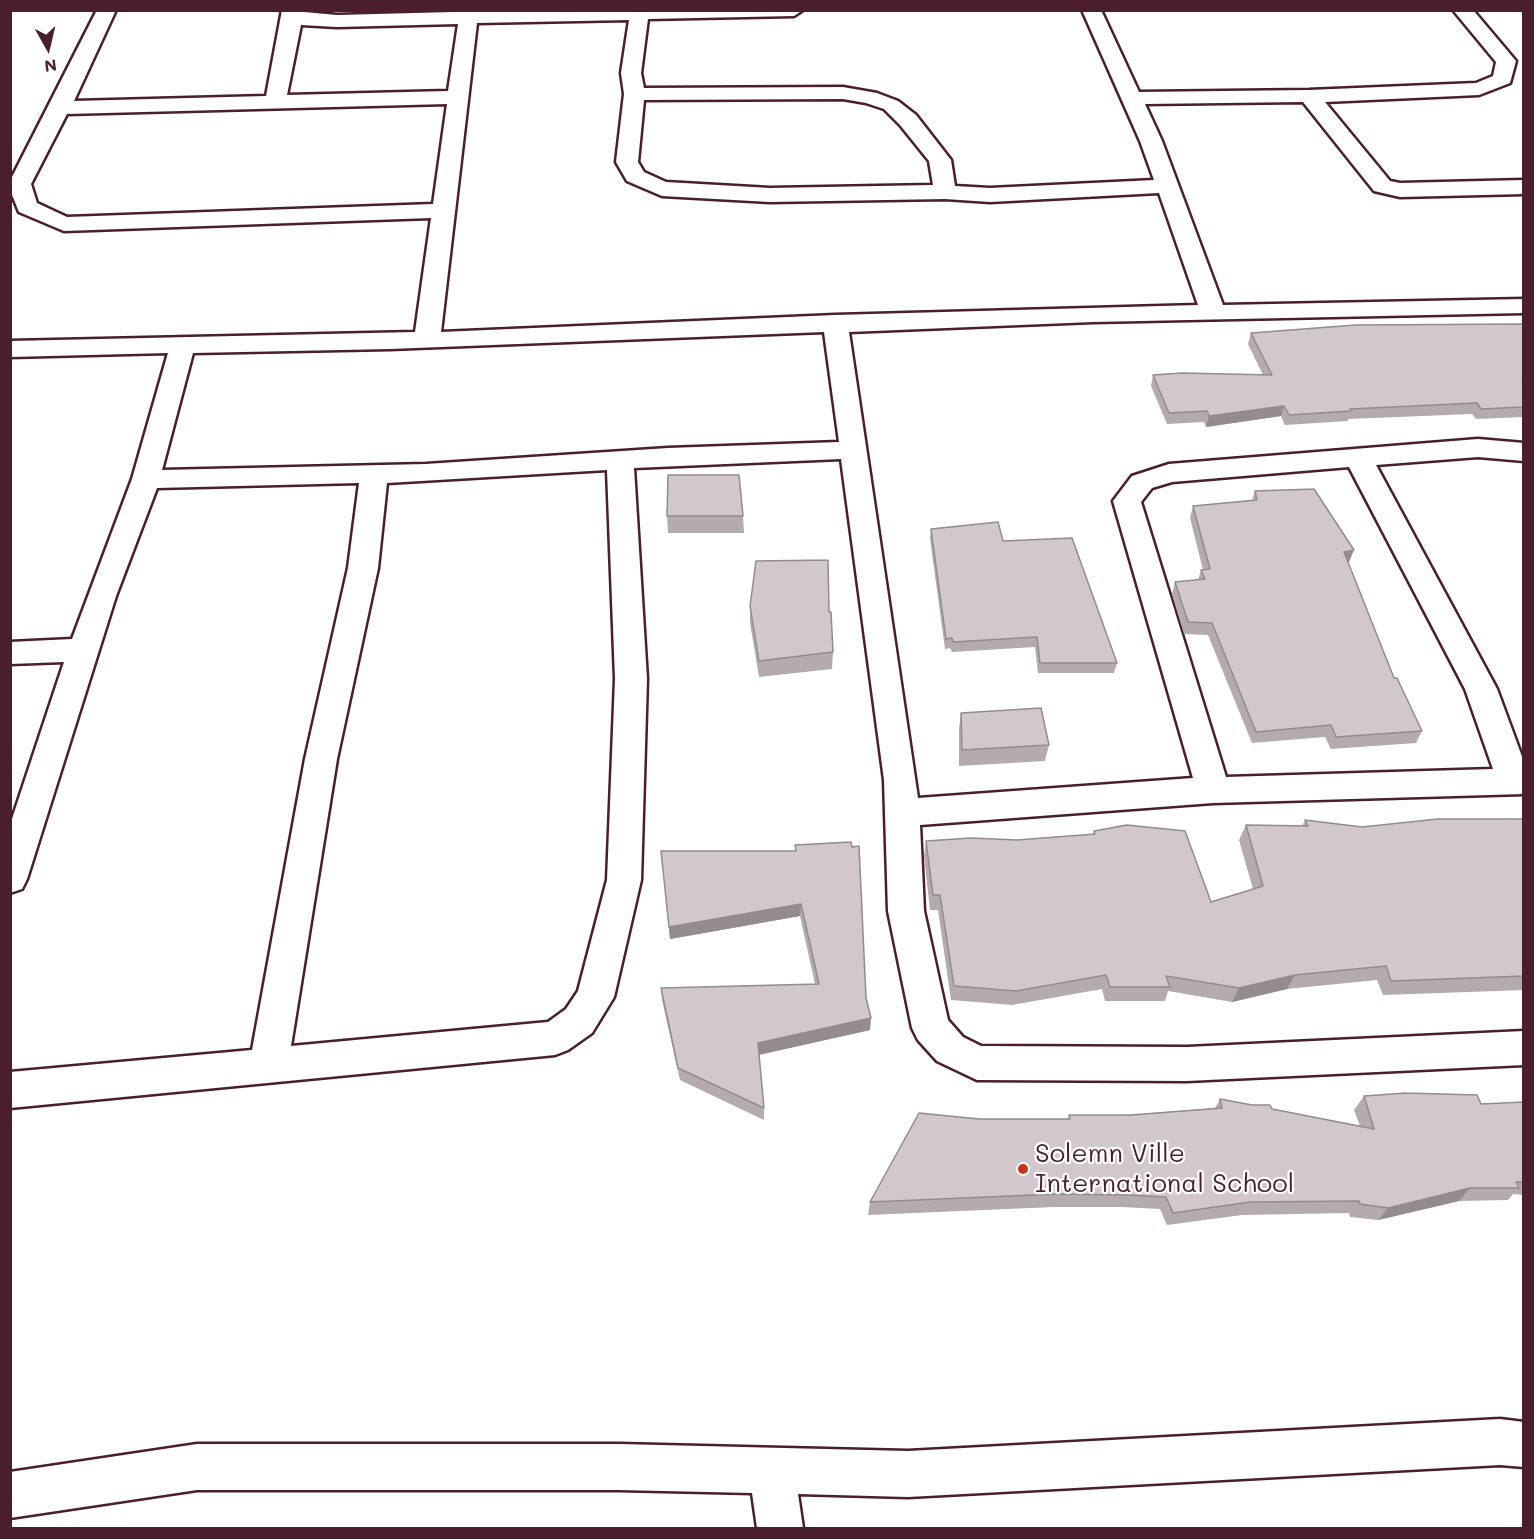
<!DOCTYPE html>
<style>
body{margin:0}
#map{position:relative;width:1534px;height:1539px;overflow:hidden;background:#fff;font-family:Mali,sans-serif}
canvas{display:block}
.frame{position:absolute;inset:0;border:12px solid #4a1f2b;pointer-events:none}
.north{position:absolute;left:18px;top:18px;width:60px;height:60px;-webkit-text-stroke:4px #fff;paint-order:stroke;rotate:172deg;font-size:16px;font-weight:700;line-height:24px;text-align:center;color:#4a1f2b}
.north::after{content:'';display:block;margin:auto;width:21px;height:27px;background:#4a1f2b;clip-path:polygon(50% 0,100% 100%,50% 72%,0 100%)}
</style>
<div id="map">
<canvas width="1534" height="1539"></canvas>
<div class="frame"></div>
<div class="north">N</div>
</div>
<script>
const ctx = document.querySelector('canvas').getContext('2d');
ctx.lineJoin = 'round';
function toPath(rows) {
  const path = new Path2D();
  for (const r of rows) {
    path.moveTo(r[0], r[1]);
    for (let i = 2; i < r.length; i += 2) path.lineTo(r[i], r[i + 1]);
  }
  return path;
}
function stroke(path, color, width, dash) {
  ctx.strokeStyle = color;
  ctx.lineWidth = width;
  ctx.lineCap = dash ? 'butt' : 'round';
  ctx.setLineDash(dash || []);
  ctx.stroke(path);
}
function fillPath(path, color) {
  ctx.fillStyle = color;
  ctx.fill(path, 'evenodd');
}
function label(font, color, halo, rows, align = 'center') {
  ctx.font = font + ' Mali,sans-serif';
  ctx.lineWidth = 4.5;
  ctx.setLineDash([]);
  ctx.textBaseline = 'middle';
  ctx.strokeStyle = halo;
  ctx.fillStyle = color;
  for (const [text, x, y, turn = 0] of rows) {
    ctx.save();
    ctx.translate(x, y);
    ctx.rotate((+turn || 0) * Math.PI / 180);
    ctx.textAlign = isNaN(turn) ? turn : align;
    if (halo) ctx.strokeText(text, 0, 0);
    ctx.fillText(text, 0, 0);
    ctx.restore();
  }
}
const street = toPath([
 [97,10,116,10,74,101,266,96,282,10,337,15,530,10,803,10,794,16,648,19,641,73,644,88,843,87,877,93,898,101,916,115,951,160,955,186,990,188,1154,180,1140,141,1082,10,1101,10,1139,92,1309,90,1476,83,1493,76,1496,62,1453,10,1473,10,1516,61,1510,83,1479,95,1325,102,1390,181,1400,183,1524,180,1524,194,1400,197,1374,191,1303,102,1145,104,1162,141,1223,305,1524,299,1524,313,1093,322,849,332,918,798,1193,778,1113,501,1132,476,1169,464,1478,439,1524,443,1524,461,1478,457,1376,465,1497,689,1524,762,1524,794,1213,803,920,825,924,911,948,1020,963,1037,981,1046,1187,1047,1524,1031,1524,1065,1187,1081,977,1080,937,1061,918,1040,912,1028,888,911,884,780,841,459,634,468,647,679,641,880,614,997,592,1033,568,1050,555,1055,10,1108,10,1072,252,1050,305,759,348,568,359,483,157,488,116,596,27,879,22,889,10,893,10,825,64,662,10,664,10,642,72,639,132,479,168,353,10,357,10,341,415,332,431,218,64,231,19,212,10,190,10,181,97,10],
 [629,20,621,73,624,94,616,162,627,181,662,196,770,202,945,199,990,202,1159,193,1198,305,835,315,441,332,477,23,629,20],
 [458,24,448,91,287,95,301,25,337,27,458,24],
 [843,99,866,103,884,109,900,125,929,161,933,185,770,188,666,182,644,172,638,162,644,100,843,99],
 [447,104,433,204,67,217,37,203,31,184,67,114,447,104],
 [824,332,839,442,668,448,426,464,162,470,193,353,390,349,824,332],
 [1349,467,1465,689,1493,769,1226,777,1141,502,1152,488,1172,482,1349,467],
 [607,470,615,679,607,880,578,991,566,1009,548,1022,291,1046,337,759,378,568,387,483,607,470],
 [1500,1419,1524,1422,1524,1467,1500,1465,908,1497,798,1494,803,1528,757,1528,752,1493,619,1490,197,1490,10,1518,10,1472,197,1444,619,1444,908,1451,1500,1419]
]);
stroke(street, '#4a1f2b', 5);
fillPath(street, '#fff');
fillPath(toPath([
 [1524,324,1524,417,1476,419,1472,414,1348,419,1348,421,1285,425,1281,416,1206,427,1204,422,1167,424,1151,386,1153,375,1263,375,1248,344,1251,333],
 [1255,491,1349,562,1348,562,1394,678,1422,731,1416,743,1331,749,1325,737,1252,743,1208,635,1184,634,1172,594,1175,582,1198,580,1201,570,1203,570,1190,518,1193,506,1252,500],
 [667,516,743,516,744,533,668,533],
 [931,529,1003,541,1117,663,1114,673,1038,673,1035,647,952,652,950,648,945,649,930,539],
 [750,606,829,612,833,652,832,669,759,677,750,623],
 [961,713,1049,745,1045,761,959,766,959,729],
 [1524,819,1524,990,1383,995,1377,980,1287,989,1232,1002,1168,991,1165,1001,1105,1001,1102,989,1012,1005,951,1000,938,910,930,910,924,856,926,841,1017,840,1093,835,1094,831,1211,902,1253,889,1239,840,1246,825,1302,826,1305,820,1362,827],
 [795,845,866,998,870,1030,759,1055,764,1108,764,1120,680,1080,662,1000,661,988,815,984,800,916,670,939,661,851,795,851],
 [1364,1096,1481,1104,1524,1102,1524,1195,1513,1194,1508,1200,1459,1201,1378,1220,1350,1217,1349,1213,1242,1215,1167,1225,1160,1209,1122,1207,1054,1207,868,1215,870,1202,979,1119,1068,1119,1069,1115,1131,1115,1215,1108,1220,1099,1360,1126,1354,1110]
]), '#b5abaf');
fillPath(toPath([
 [1284,406,1281,416,1206,427,1209,416],
 [1354,550,1349,562,1339,564,1344,552],
 [801,904,800,916,670,939,669,927],
 [1295,975,1287,989,1232,1002,1239,988],
 [871,1018,870,1030,758,1055,758,1043],
 [1470,1188,1459,1201,1378,1220,1388,1208]
]), '#938b8e');
const building = toPath([
 [1524,324,1524,382,1522,382,1524,383,1524,407,1481,409,1477,403,1350,409,1351,411,1289,415,1284,406,1209,416,1207,411,1169,413,1153,375,1182,373,1272,375,1251,333,1356,325,1524,324],
 [668,475,739,475,743,516,667,516,668,475],
 [1314,489,1354,550,1344,552,1394,678,1397,678,1422,731,1336,737,1331,725,1256,732,1212,623,1188,622,1175,582,1205,579,1201,570,1210,569,1193,506,1257,500,1255,491,1314,489],
 [998,522,1003,541,1072,538,1117,663,1040,663,1037,637,953,642,952,638,946,639,931,529,998,522],
 [828,560,829,612,831,612,833,652,759,661,750,606,756,561,828,560],
 [1041,708,1049,745,962,750,961,713,1041,708],
 [1438,819,1524,819,1524,976,1391,981,1386,966,1295,975,1239,988,1166,976,1170,987,1110,987,1106,975,1016,991,954,986,940,895,933,895,926,841,971,838,1017,840,1095,834,1094,831,1127,825,1185,831,1211,902,1263,886,1246,825,1308,826,1305,820,1362,827,1438,819],
 [851,842,852,847,859,846,866,998,871,1018,758,1043,764,1108,678,1068,661,988,819,984,801,904,669,927,661,851,796,851,795,845,851,842],
 [1406,1093,1477,1095,1481,1104,1524,1102,1524,1182,1516,1182,1519,1188,1470,1188,1388,1208,1360,1204,1359,1201,1250,1202,1173,1213,1166,1197,1128,1195,1058,1194,870,1202,919,1113,979,1119,1070,1119,1069,1115,1131,1115,1222,1108,1220,1099,1252,1105,1270,1105,1272,1109,1374,1129,1364,1096,1406,1093]
]);
fillPath(building, '#d2c7cb');
stroke(building, '#938b8e', 1.5);
for (const [x, y, r, color] of [
 [1023,1169,6,"#c8321e"]
]) {
  const dot = new Path2D();
  dot.arc(x, y, r, 0, 2 * Math.PI);
  ctx.fillStyle = color;
  ctx.fill(dot);
  stroke(dot, '#fff', 2);
}
label('26px', '#4a1f2b', '#fff', [
 ["Solemn Ville",1035,1154],
 ["International School",1035,1184]
], 'left');
</script>
